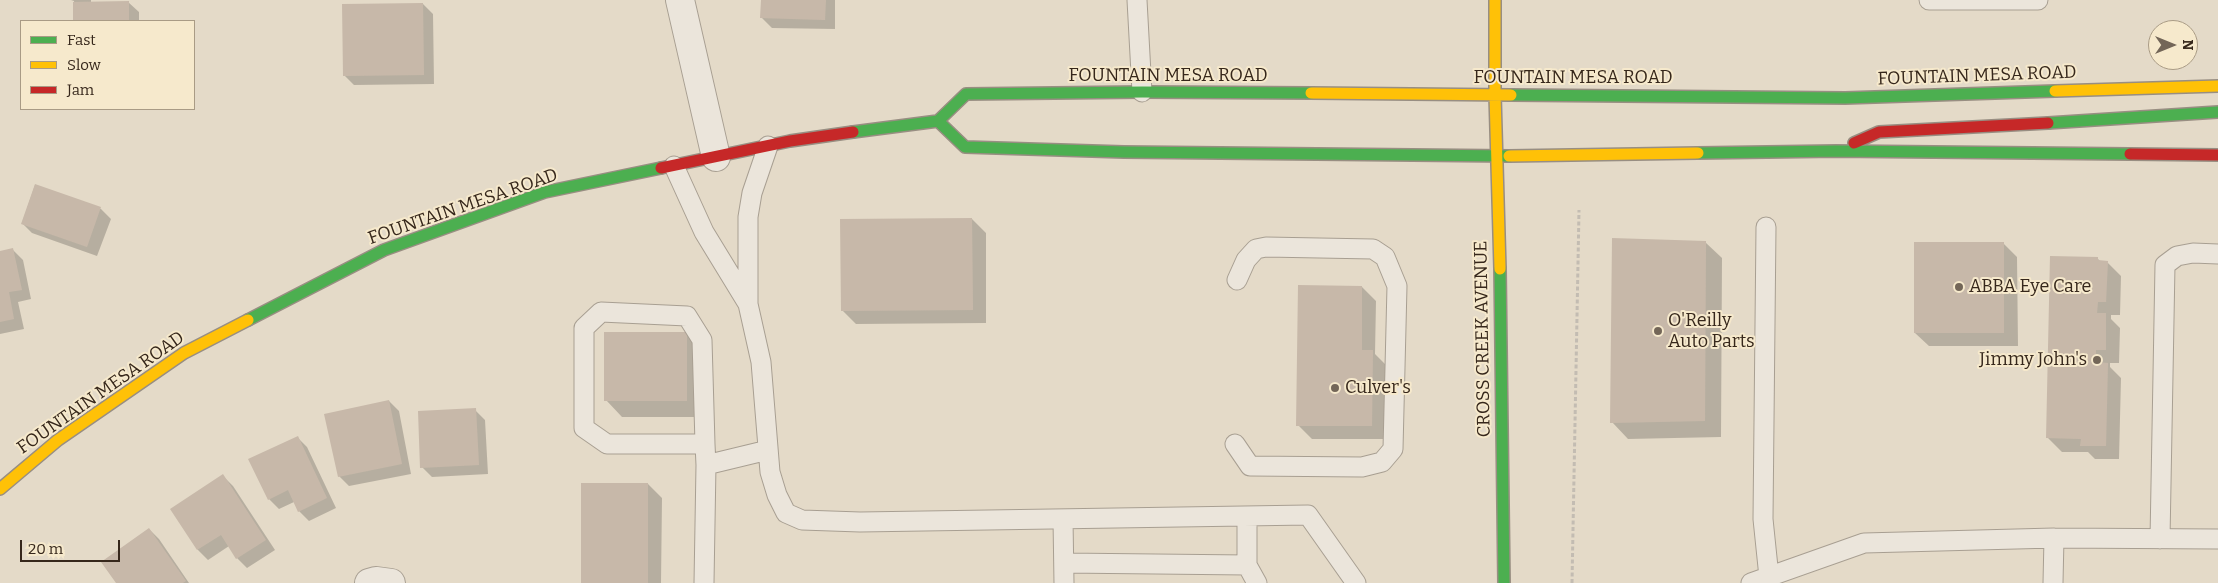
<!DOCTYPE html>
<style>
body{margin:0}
#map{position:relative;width:2218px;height:583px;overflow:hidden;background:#e4dac8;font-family:Bitter,serif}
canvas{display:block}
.legend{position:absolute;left:20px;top:20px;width:175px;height:90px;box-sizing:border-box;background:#f6e9cc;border:1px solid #a99b85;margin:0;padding:6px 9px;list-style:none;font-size:15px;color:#36271b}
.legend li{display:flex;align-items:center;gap:10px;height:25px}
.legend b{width:25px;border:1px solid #a99b85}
.north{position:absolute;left:2148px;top:20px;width:50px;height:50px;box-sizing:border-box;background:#f6e9cc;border:1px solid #a99b85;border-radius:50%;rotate:90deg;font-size:14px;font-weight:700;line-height:20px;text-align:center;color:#36271b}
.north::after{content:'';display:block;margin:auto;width:18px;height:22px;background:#736658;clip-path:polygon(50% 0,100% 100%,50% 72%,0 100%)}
.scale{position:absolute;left:20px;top:540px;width:100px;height:22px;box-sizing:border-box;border:2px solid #36271b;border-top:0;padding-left:6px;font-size:15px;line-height:18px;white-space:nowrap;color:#36271b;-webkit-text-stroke:4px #f6e9cc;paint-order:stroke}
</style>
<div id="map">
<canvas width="2218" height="583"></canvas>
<ul class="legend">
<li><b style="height:6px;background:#4caf50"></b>Fast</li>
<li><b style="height:6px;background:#ffc107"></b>Slow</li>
<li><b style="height:6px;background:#c62828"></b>Jam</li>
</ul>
<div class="north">N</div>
<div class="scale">20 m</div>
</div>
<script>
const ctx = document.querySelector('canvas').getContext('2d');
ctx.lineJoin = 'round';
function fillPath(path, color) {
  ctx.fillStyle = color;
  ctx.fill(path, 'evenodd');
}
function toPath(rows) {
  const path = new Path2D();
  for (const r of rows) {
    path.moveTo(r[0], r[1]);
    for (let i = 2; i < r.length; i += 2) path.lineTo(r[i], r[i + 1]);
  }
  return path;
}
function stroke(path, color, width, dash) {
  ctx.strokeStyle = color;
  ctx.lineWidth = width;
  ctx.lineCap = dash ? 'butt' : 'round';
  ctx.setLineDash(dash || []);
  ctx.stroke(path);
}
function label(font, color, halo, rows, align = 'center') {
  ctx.font = font + ' Bitter,serif';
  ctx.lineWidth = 4;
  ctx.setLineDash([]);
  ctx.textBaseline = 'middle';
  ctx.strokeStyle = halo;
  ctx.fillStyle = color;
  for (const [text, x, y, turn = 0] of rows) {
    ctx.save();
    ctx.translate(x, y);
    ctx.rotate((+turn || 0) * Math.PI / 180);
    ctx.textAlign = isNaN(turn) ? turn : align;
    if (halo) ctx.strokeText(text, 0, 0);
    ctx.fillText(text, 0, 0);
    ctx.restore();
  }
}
fillPath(toPath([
 [71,0,105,0,91,0,91,3,128,2,139,12,139,21,75,21,74,1],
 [762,0,835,0,835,29,772,28,762,18],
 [423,4,433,14,434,84,354,85,344,75],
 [35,185,101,209,111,219,97,256,32,233,22,223],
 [972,219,986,233,986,323,856,324,842,310],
 [1705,242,1722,258,1721,437,1628,439,1612,422],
 [2003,243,2017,257,2018,346,1929,346,1915,333],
 [13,250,23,260,31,299,18,302,24,329,0,334,0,252],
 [2097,258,2101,262,2107,262,2121,276,2120,315,2111,315,2111,319,2120,328,2119,363,2110,363,2110,367,2121,378,2119,459,2095,459,2088,452,2062,452,2048,438],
 [1362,287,1376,301,1375,354,1387,366,1386,439,1312,439,1298,425],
 [687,333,703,350,703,417,622,417,606,400],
 [389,401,399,411,411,474,349,486,339,476],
 [475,410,485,420,488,474,432,477,422,467],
 [297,437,307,447,336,508,309,521,299,511,294,502,279,509,269,499],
 [223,476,233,486,275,550,247,568,237,558,229,546,208,560,198,550,172,510],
 [648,484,662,498,661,583,582,583],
 [149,529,159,539,189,583,117,583]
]), '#0003');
fillPath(toPath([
 [761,0,826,0,825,20,760,18],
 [129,1,129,21,73,21,73,2],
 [423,3,424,75,343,76,342,4],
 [35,184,101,207,87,247,21,224],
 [972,218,973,310,841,311,840,219],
 [1612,238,1706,241,1705,421,1610,423],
 [1914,242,2004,242,2004,333,1914,333],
 [13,248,22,290,9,292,14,319,0,322,0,251],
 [2050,256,2098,257,2098,260,2108,261,2106,302,2098,302,2097,313,2106,313,2106,350,2096,350,2096,362,2108,363,2106,446,2080,446,2081,439,2046,438],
 [1298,285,1362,286,1362,350,1373,350,1372,426,1296,426],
 [604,332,687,332,687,401,604,401],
 [389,400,402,464,338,477,324,414],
 [476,408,479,465,420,468,418,411],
 [298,436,327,498,298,512,288,490,268,500,248,459],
 [223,474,266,540,236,559,221,535,197,550,170,509],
 [581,483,648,483,648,583,581,583],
 [149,528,186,581,183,583,116,583,101,562]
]), '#c7b8a9');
const lane = toPath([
 [1137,0,1142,92],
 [1929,0,2038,0],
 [768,146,752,193,748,217,748,304,761,362,770,472,777,495,786,513,802,520,860,522,1308,515,1356,583],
 [674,166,704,232,748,304],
 [1766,227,1763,519,1769,577],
 [705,444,607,444,584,428,584,328,601,312,687,316,702,340,705,444,706,465],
 [1235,444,1250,466,1362,467,1382,462,1393,449,1397,286,1385,257,1373,249,1266,247,1256,249,1246,260,1237,280],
 [1063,519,1064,583],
 [2160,539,2165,265,2177,256,2193,253,2218,254],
 [1064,563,1247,565,1247,516],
 [1247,565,1257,583],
 [704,583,706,465,768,450],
 [1751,583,1864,543,2054,538,2218,539],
 [2053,583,2054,538]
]);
const street = toPath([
 [680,0,716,157],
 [369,583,376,581,391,583]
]);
const fast = toPath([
 [1511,95,1845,98,2055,91],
 [938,121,965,147,1124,152,1509,156],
 [2048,123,2218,112],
 [853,132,938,121,966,94,1142,92,1311,93],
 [1698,153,1836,151,2130,154],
 [1500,269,1504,583],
 [248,320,384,250,545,192,661,168]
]);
const slow = toPath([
 [1495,0,1495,95,1500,269],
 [2055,91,2218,86],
 [1311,93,1511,95],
 [1509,156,1698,153],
 [0,489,58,440,184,353,248,320]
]);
const jam = toPath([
 [1854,143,1879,132,2048,123],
 [2130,154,2218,155],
 [661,168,790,141,853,132]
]);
stroke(lane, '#a89f92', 21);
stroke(street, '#a89f92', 30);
stroke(fast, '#988e82', 14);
stroke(slow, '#988e82', 14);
stroke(jam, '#988e82', 14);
stroke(toPath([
 [1572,583,1579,210]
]), '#c3bcb2', 3, [4, 2.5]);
stroke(lane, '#ebe5db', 19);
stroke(street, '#ebe5db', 28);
stroke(fast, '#4caf50', 11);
stroke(slow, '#ffc107', 11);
stroke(jam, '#c62828', 11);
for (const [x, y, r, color] of [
 [1959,287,5,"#736658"],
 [1658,331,5,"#736658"],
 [2097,360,5,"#736658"],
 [1335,388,5,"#736658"]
]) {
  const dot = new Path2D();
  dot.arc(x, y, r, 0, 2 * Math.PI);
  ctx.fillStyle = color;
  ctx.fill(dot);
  stroke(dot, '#f6e9cc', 2);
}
label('18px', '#36271b', '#f6e9cc', [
 ["FOUNTAIN MESA ROAD",1168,76],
 ["FOUNTAIN MESA ROAD",1977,76,-2],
 ["FOUNTAIN MESA ROAD",1573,78],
 ["FOUNTAIN MESA ROAD",463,207,-19],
 ["CROSS CREEK AVENUE",1483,339,-91],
 ["FOUNTAIN MESA ROAD",101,393,-35]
]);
label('18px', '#36271b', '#f6e9cc', [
 ["ABBA Eye Care",1969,287],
 ["O'Reilly",1668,321],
 ["Auto Parts",1668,342],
 ["Jimmy John's",2087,360,"right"],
 ["Culver's",1345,388]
], 'left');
</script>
